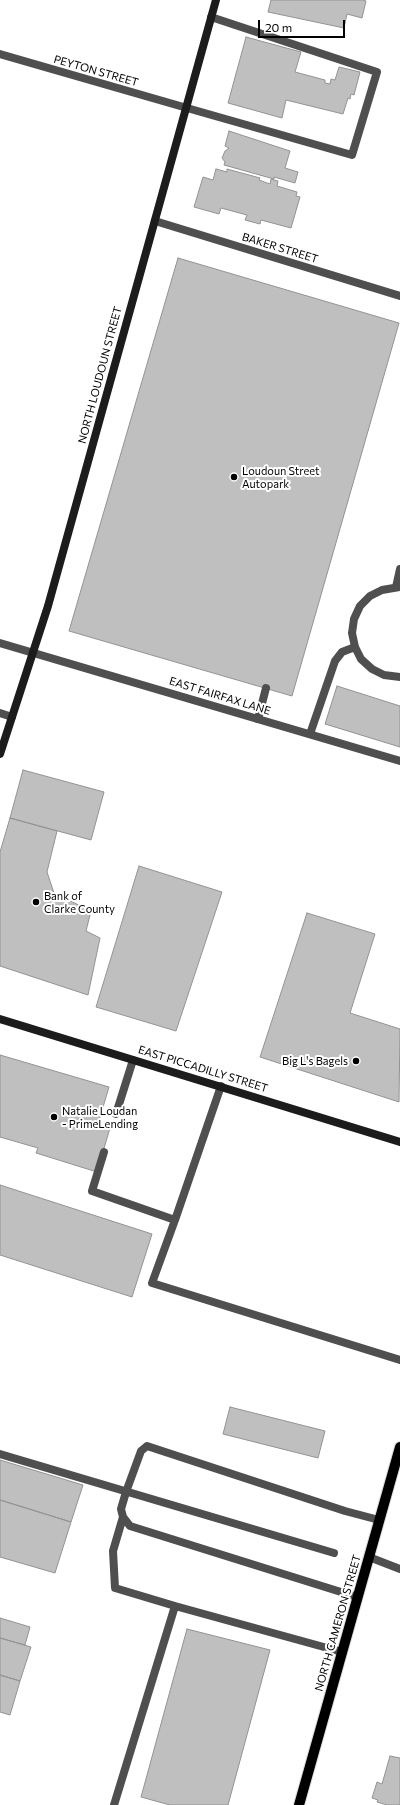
<!DOCTYPE html>
<style>
body{margin:0}
#map{position:relative;width:400px;height:1805px;overflow:hidden;background:#fff;font-family:Commissioner,sans-serif}
canvas{display:block}
.scale{position:absolute;left:258px;top:20px;width:87px;height:18px;box-sizing:border-box;border:2px solid #000;border-top:0;padding-left:5px;font-size:12px;line-height:14px;white-space:nowrap;color:#000;-webkit-text-stroke:3px #fff;paint-order:stroke}
</style>
<div id="map">
<canvas width="400" height="1805"></canvas>
<div class="scale">20 m</div>
</div>
<script>
const ctx = document.querySelector('canvas').getContext('2d');
ctx.lineJoin = 'round';
function fillPath(path, color) {
  ctx.fillStyle = color;
  ctx.fill(path, 'evenodd');
}
function toPath(rows) {
  const path = new Path2D();
  for (const r of rows) {
    path.moveTo(r[0], r[1]);
    for (let i = 2; i < r.length; i += 2) path.lineTo(r[i], r[i + 1]);
  }
  return path;
}
function stroke(path, color, width, dash) {
  ctx.strokeStyle = color;
  ctx.lineWidth = width;
  ctx.lineCap = dash ? 'butt' : 'round';
  ctx.setLineDash(dash || []);
  ctx.stroke(path);
}
function label(font, color, halo, rows, align = 'center') {
  ctx.font = font + ' Commissioner,sans-serif';
  ctx.lineWidth = 4;
  ctx.setLineDash([]);
  ctx.textBaseline = 'middle';
  ctx.strokeStyle = halo;
  ctx.fillStyle = color;
  for (const [text, x, y, turn = 0] of rows) {
    ctx.save();
    ctx.translate(x, y);
    ctx.rotate((+turn || 0) * Math.PI / 180);
    ctx.textAlign = isNaN(turn) ? turn : align;
    if (halo) ctx.strokeText(text, 0, 0);
    ctx.fillText(text, 0, 0);
    ctx.restore();
  }
}
const building = toPath([
 [271,0,363,0,366,1,362,18,347,14,344,28,268,12,271,0],
 [246,37,301,52,295,72,325,80,325,83,330,84,331,79,335,80,339,67,360,72,354,95,351,94,350,99,348,98,343,114,286,100,282,118,228,103,246,37],
 [229,131,290,151,285,168,298,172,295,183,274,177,274,179,224,165,225,162,222,158,225,151,229,148,225,146,229,131],
 [216,169,227,172,227,169,260,178,259,180,270,184,271,179,278,181,277,186,297,192,296,196,300,197,291,228,261,220,260,224,245,220,247,215,221,208,219,214,194,207,203,177,213,180,216,169],
 [178,258,399,323,292,696,69,631,178,258],
 [337,686,400,706,400,747,325,724,337,686],
 [23,770,104,792,91,840,10,818,23,770],
 [10,818,57,831,47,872,54,893,91,911,86,931,100,938,88,995,0,966,0,852,10,818],
 [139,866,222,892,176,1031,96,1007,139,866],
 [307,913,375,934,350,1013,400,1029,399,1102,260,1057,307,913],
 [0,1055,109,1087,98,1124,110,1128,97,1172,36,1153,38,1148,0,1137,0,1055],
 [0,1185,152,1234,132,1297,0,1255,0,1185],
 [230,1407,325,1431,318,1458,223,1434,230,1407],
 [0,1460,83,1485,71,1522,0,1500,0,1460],
 [0,1500,71,1522,55,1573,0,1557,0,1500],
 [0,1618,30,1627,25,1645,0,1638,0,1618],
 [187,1629,270,1650,228,1805,170,1805,141,1797,187,1629],
 [0,1638,31,1647,20,1681,0,1675,0,1638],
 [0,1675,20,1681,10,1715,0,1712,0,1675],
 [390,1756,400,1758,400,1805,387,1805,377,1802,378,1800,372,1798,377,1782,382,1784,390,1756]
]);
fillPath(building, '#bfbfbf');
stroke(building, '#939393', 1);
const primary = toPath([
 [299,1805,400,1447]
]);
stroke(primary, '#dbdbdb', 12);
stroke(toPath([
 [187,108,352,155,377,72,211,17],
 [396,587,400,569],
 [400,587,382,590,370,596,360,606,354,619,352,633,355,647,361,659,372,669,384,675,400,677],
 [0,713,12,717],
 [258,719,266,688],
 [310,734,335,661,342,652,355,647],
 [116,1114,133,1060],
 [104,1152,92,1191,175,1220,221,1086],
 [175,1220,152,1283,400,1360],
 [369,1557,400,1569],
 [357,1597,130,1526,123,1517,121,1509,126,1492,141,1451,147,1446,345,1511,379,1520],
 [175,1606,342,1652],
 [114,1805,175,1606,115,1588,113,1551,123,1517]
]), '#4f4f4f', 8);
stroke(toPath([
 [0,54,187,108],
 [155,221,400,296],
 [0,643,400,761],
 [0,1454,334,1553]
]), '#4f4f4f', 8);
stroke(toPath([
 [0,754,48,606,216,0],
 [0,1019,400,1142]
]), '#1c1c1c', 8);
stroke(primary, '#000', 10);
for (const [x, y, r, color] of [
 [234,477,4,"#000"],
 [36,902,4,"#000"],
 [356,1061,4,"#000"],
 [54,1117,4,"#000"]
]) {
  const dot = new Path2D();
  dot.arc(x, y, r, 0, 2 * Math.PI);
  ctx.fillStyle = color;
  ctx.fill(dot);
  stroke(dot, '#fff', 1.5);
}
label('11px', '#000', '#fff', [
 ["PEYTON STREET",96,71,16],
 ["BAKER STREET",280,248,17],
 ["NORTH LOUDOUN STREET",100,375,-75],
 ["EAST FAIRFAX LANE",220,696,17],
 ["EAST PICCADILLY STREET",203,1069,17],
 ["NORTH CAMERON STREET",338,1623,-74]
]);
label('11px', '#000', '#fff', [
 ["Loudoun Street",242,471],
 ["Autopark",242,484],
 ["Bank of",44,896],
 ["Clarke County",44,909],
 ["Big L's Bagels",348,1061,"right"],
 ["Natalie Loudan",62,1111],
 ["- PrimeLending",62,1124]
], 'left');
</script>
